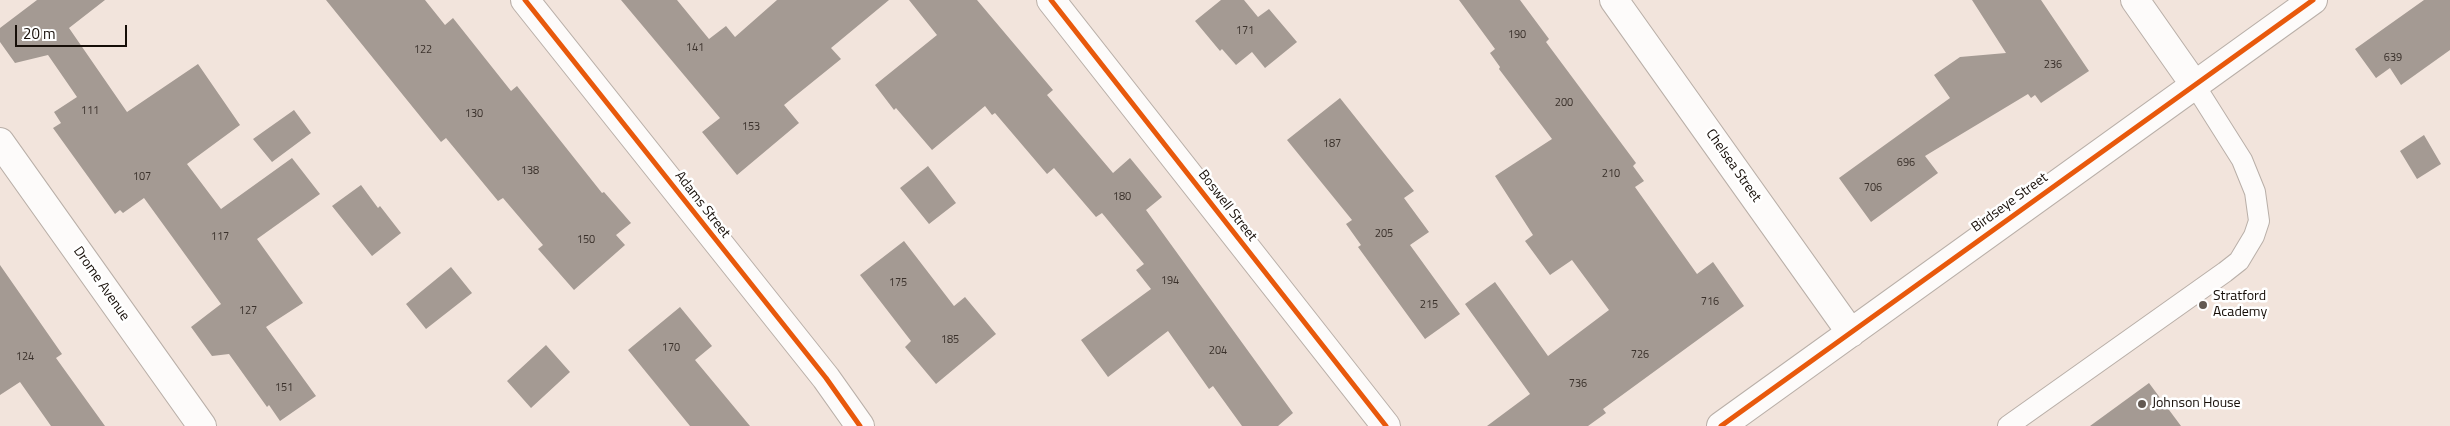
<!DOCTYPE html>
<style>
body{margin:0}
#map{position:relative;width:2450px;height:426px;overflow:hidden;background:#f2e4dc;font-family:"Titillium Web",sans-serif}
canvas{display:block}
.scale{position:absolute;left:15px;top:25px;width:112px;height:22px;box-sizing:border-box;border:2px solid #160e08;border-top:0;padding-left:6px;font-size:15px;line-height:18px;white-space:nowrap;color:#160e08;-webkit-text-stroke:4px #fff;paint-order:stroke}
</style>
<div id="map">
<canvas width="2450" height="426"></canvas>
<div class="scale">20 m</div>
</div>
<script>
const ctx = document.querySelector('canvas').getContext('2d');
ctx.lineJoin = 'round';
function fillPath(path, color) {
  ctx.fillStyle = color;
  ctx.fill(path, 'evenodd');
}
function toPath(rows) {
  const path = new Path2D();
  for (const r of rows) {
    path.moveTo(r[0], r[1]);
    for (let i = 2; i < r.length; i += 2) path.lineTo(r[i], r[i + 1]);
  }
  return path;
}
function stroke(path, color, width, dash) {
  ctx.strokeStyle = color;
  ctx.lineWidth = width;
  ctx.lineCap = dash ? 'butt' : 'round';
  ctx.setLineDash(dash || []);
  ctx.stroke(path);
}
function label(font, color, halo, rows, align = 'center') {
  ctx.font = font + ' "Titillium Web",sans-serif';
  ctx.lineWidth = 5;
  ctx.setLineDash([]);
  ctx.textBaseline = 'middle';
  ctx.strokeStyle = halo;
  ctx.fillStyle = color;
  for (const [text, x, y, turn = 0] of rows) {
    ctx.save();
    ctx.translate(x, y);
    ctx.rotate((+turn || 0) * Math.PI / 180);
    ctx.textAlign = isNaN(turn) ? turn : align;
    if (halo) ctx.strokeText(text, 0, 0);
    ctx.fillText(text, 0, 0);
    ctx.restore();
  }
}
fillPath(toPath([
 [37,0,105,0,69,28,127,112,198,64,240,125,187,164,221,209,292,158,320,194,257,239,303,303,266,327,316,396,280,421,269,405,267,407,229,354,212,356,191,327,221,304,144,198,123,213,120,210,115,214,53,128,61,123,54,112,77,97,48,55,15,63,0,42,0,28],
 [326,0,425,0,445,25,453,18,511,91,517,86,602,193,604,192,631,223,616,235,625,245,574,290,538,249,543,245,503,198,498,201,446,138,441,142],
 [621,0,677,0,709,39,726,26,735,37,777,0,889,0,831,48,841,59,784,105,799,123,737,175,702,132,720,118],
 [909,0,977,0,1053,90,1047,95,1113,173,1130,158,1162,197,1146,210,1293,413,1278,426,1242,426,1213,386,1209,389,1168,331,1108,377,1081,340,1151,289,1136,270,1144,264,1102,213,1096,217,1054,168,1047,174,995,113,992,115,985,106,932,150,896,108,894,110,875,85,937,35],
 [1221,0,1244,0,1258,17,1269,9,1297,42,1265,68,1252,52,1236,65,1222,49,1220,51,1195,21],
 [1459,0,1520,0,1549,39,1546,42,1636,163,1633,166,1644,181,1635,187,1697,274,1713,262,1744,306,1603,409,1606,413,1588,426,1487,426,1530,394,1465,304,1495,282,1548,356,1609,310,1572,260,1550,275,1525,241,1533,235,1495,176,1552,139,1499,69,1500,67,1490,53,1495,49],
 [1972,0,2041,0,2089,71,2041,103,2035,95,2031,98,2028,94,1925,156,1938,173,1871,222,1839,178,1950,98,1934,75,1960,57,2006,53],
 [2424,0,2450,0,2450,50,2401,85,2390,68,2376,78,2355,49],
 [1340,98,1414,191,1404,198,1429,232,1410,245,1460,314,1425,339,1358,247,1361,245,1346,224,1352,220,1287,140],
 [294,110,311,133,272,162,253,139],
 [2424,135,2441,164,2417,179,2400,151],
 [928,166,956,203,929,224,900,188],
 [361,185,378,208,380,206,401,233,372,256,332,206],
 [904,241,954,306,965,297,996,334,936,384,905,347,911,341,860,275],
 [0,265,62,354,56,358,105,426,51,426,20,382,0,395],
 [451,267,472,293,426,329,406,304],
 [680,307,712,346,695,360,750,426,690,426,628,350],
 [546,345,570,372,531,408,507,381],
 [2149,383,2181,426,2090,426]
]), '#a49a93');
const service = toPath([
 [2008,426,2225,272,2239,261,2254,236,2259,221,2255,192,2242,160,2194,84]
]);
const minor = toPath([
 [525,0,826,378,860,426],
 [1051,0,1386,426],
 [1614,0,1851,333],
 [2135,0,2194,84],
 [0,142,202,426],
 [1721,426,2313,0]
]);
stroke(service, '#b9afa8', 22);
stroke(minor, '#b9afa8', 30);
stroke(service, '#fdfbfa', 20);
stroke(minor, '#fdfbfa', 28);
stroke(toPath([
 [525,0,826,378,860,426],
 [1051,0,1386,426],
 [1721,426,2313,0]
]), '#e8590c', 5);
for (const [x, y, r, color] of [
 [2203,305,5,"#635952"],
 [2142,404,5,"#635952"]
]) {
  const dot = new Path2D();
  dot.arc(x, y, r, 0, 2 * Math.PI);
  ctx.fillStyle = color;
  ctx.fill(dot);
  stroke(dot, '#fff', 2);
}
label('11px', '#3a312b', null, [
 ["171",1245,31],
 ["190",1517,35],
 ["141",695,48],
 ["122",423,50],
 ["639",2393,58],
 ["236",2053,65],
 ["200",1564,103],
 ["111",90,111],
 ["130",474,114],
 ["153",751,127],
 ["187",1332,144],
 ["696",1906,163],
 ["138",530,171],
 ["210",1611,174],
 ["107",142,177],
 ["706",1873,188],
 ["180",1122,197],
 ["205",1384,234],
 ["117",220,237],
 ["150",586,240],
 ["194",1170,281],
 ["175",898,283],
 ["716",1710,302],
 ["215",1429,305],
 ["127",248,311],
 ["185",950,340],
 ["170",671,348],
 ["204",1218,351],
 ["726",1640,355],
 ["124",25,357],
 ["736",1578,384],
 ["151",284,388]
]);
label('14px', '#160e08', '#fff', [
 ["Chelsea Street",1733,166,55],
 ["Birdseye Street",2010,203,-36],
 ["Adams Street",702,205,52],
 ["Boswell Street",1227,206,52],
 ["Drome Avenue",101,284,55]
]);
label('14px', '#160e08', '#fff', [
 ["Stratford",2213,297],
 ["Academy",2213,313],
 ["Johnson House",2152,404]
], 'left');
</script>
